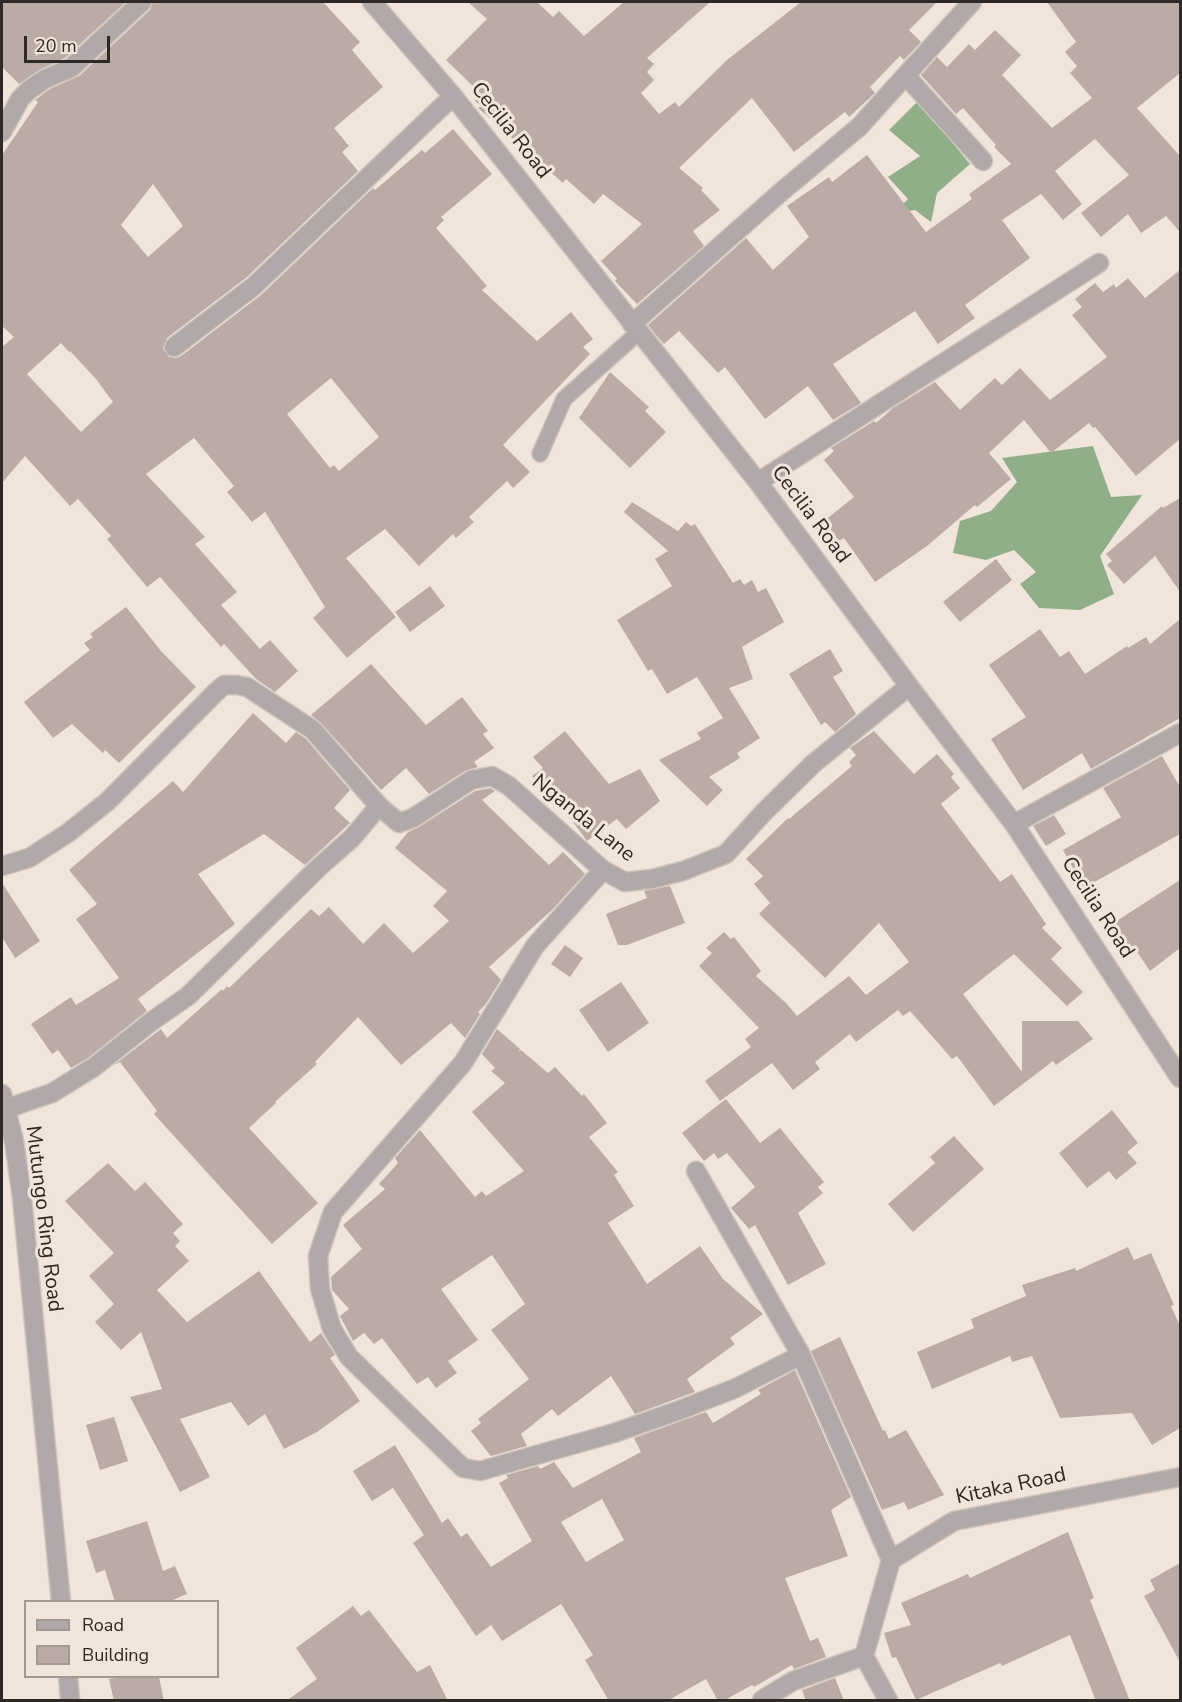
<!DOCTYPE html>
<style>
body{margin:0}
#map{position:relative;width:1182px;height:1702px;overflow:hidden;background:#f1e4da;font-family:"Nunito Sans",sans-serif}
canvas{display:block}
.frame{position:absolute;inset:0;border:3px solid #2e2926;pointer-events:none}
.legend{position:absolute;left:24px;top:1600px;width:195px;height:78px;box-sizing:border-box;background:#f1e4da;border:2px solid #a39992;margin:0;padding:8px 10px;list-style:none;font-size:18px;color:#2e2926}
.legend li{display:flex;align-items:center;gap:12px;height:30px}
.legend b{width:30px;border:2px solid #a39992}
.scale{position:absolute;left:24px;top:36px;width:86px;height:27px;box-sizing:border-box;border:3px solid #2e2926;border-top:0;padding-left:8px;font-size:18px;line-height:21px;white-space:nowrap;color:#2e2926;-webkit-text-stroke:4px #f1e4da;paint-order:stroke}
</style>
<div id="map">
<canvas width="1182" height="1702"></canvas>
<div class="frame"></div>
<ul class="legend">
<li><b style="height:8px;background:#b0a8a9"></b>Road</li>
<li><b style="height:16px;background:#bbaba6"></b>Building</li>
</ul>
<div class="scale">20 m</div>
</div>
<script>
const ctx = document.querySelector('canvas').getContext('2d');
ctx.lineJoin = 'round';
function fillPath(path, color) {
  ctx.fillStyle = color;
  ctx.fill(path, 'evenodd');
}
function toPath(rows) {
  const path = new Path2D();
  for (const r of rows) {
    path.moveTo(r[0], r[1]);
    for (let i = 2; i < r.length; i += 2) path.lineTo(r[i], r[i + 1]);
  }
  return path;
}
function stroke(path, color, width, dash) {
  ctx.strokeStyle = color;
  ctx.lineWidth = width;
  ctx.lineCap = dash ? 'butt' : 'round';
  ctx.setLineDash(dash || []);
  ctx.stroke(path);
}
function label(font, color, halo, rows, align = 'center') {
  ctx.font = font + ' "Nunito Sans",sans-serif';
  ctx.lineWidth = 6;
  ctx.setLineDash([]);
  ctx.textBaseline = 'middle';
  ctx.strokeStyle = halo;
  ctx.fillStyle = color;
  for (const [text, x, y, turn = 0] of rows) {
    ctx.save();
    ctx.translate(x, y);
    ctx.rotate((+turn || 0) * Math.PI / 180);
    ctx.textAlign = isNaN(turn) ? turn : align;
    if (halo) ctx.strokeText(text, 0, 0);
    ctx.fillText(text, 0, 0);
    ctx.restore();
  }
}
fillPath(toPath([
 [918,101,970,164,937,193,931,222,915,210,893,214,908,199,888,177,920,156,889,130],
 [1093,446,1111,497,1142,495,1100,556,1114,594,1080,610,1039,608,1020,584,1036,572,1014,550,986,560,953,553,960,521,991,511,1017,482,1002,458]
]), '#90af88');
fillPath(toPath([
 [2,2,126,2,65,58,39,70,19,84,2,67],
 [153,2,323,2,360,42,352,50,383,87,334,128,349,146,342,152,358,171,247,277,167,338,163,348,169,357,175,358,181,356,261,295,373,188,375,190,422,150,425,153,453,129,492,174,441,217,444,220,436,228,487,286,482,290,537,341,571,312,593,339,583,347,590,354,503,445,530,472,513,488,507,481,469,517,474,522,456,538,453,534,419,566,385,529,346,558,396,617,347,658,313,618,325,607,265,512,252,522,227,492,234,486,194,438,146,474,205,537,195,544,237,592,221,605,260,649,270,640,298,671,275,692,256,679,224,644,221,647,160,577,147,587,107,539,111,536,78,499,70,506,25,456,2,483,2,347,14,337,2,326,2,155,38,102,35,100,50,89,79,76,150,10],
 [153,184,183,226,148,257,121,225],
 [61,343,69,352,70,351,96,379,113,402,81,432,27,374],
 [331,378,379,437,339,471,334,465,330,468,287,414],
 [468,2,537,2,553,17,559,11,584,36,624,2,710,2,647,58,654,64,647,72,654,80,641,93,659,114,675,102,679,107,727,60,801,2,937,2,909,30,921,42,904,60,900,56,870,87,875,93,849,117,845,112,794,152,752,98,679,168,703,188,701,190,720,210,693,231,704,246,637,304,615,281,617,279,601,261,642,224,603,194,594,204,566,179,563,183,478,108,481,106,475,101,481,94,446,60,487,19],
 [1047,2,1180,2,1180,73,1137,108,1180,156,1180,232,1166,216,1141,233,1128,214,1101,237,1081,213,1129,175,1095,139,1055,171,1082,204,1063,220,1041,194,1002,220,1030,258,965,305,975,318,938,344,915,311,833,364,861,403,833,420,808,386,765,419,725,367,718,373,679,331,664,344,656,335,648,325,746,238,773,270,809,237,787,206,829,177,832,182,867,155,926,232,972,199,969,194,1011,164,994,147,996,145,963,108,956,114,921,75,937,57,947,67,969,44,975,50,995,30,1021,55,1002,75,1052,128,1092,98,1070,73,1077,66,1065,52,1076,42],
 [1180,270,1180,439,1136,476,1095,427,1093,428,1089,423,1051,453,1024,420,989,453,1011,479,977,507,975,505,927,546,875,582,844,538,839,541,824,521,854,497,824,460,834,451,831,448,874,421,876,423,893,408,935,382,960,410,995,378,1002,385,1020,368,1050,400,1107,357,1072,315,1082,307,1075,299,1095,283,1103,292,1114,284,1116,288,1128,278,1145,298],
 [610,372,649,407,645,411,666,432,630,468,579,418],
 [1180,498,1180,592,1155,556,1124,584,1107,565,1112,561,1106,554,1162,506,1163,508],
 [632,502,678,531,686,522,691,526,695,524,733,583,740,579,744,585,752,580,758,592,766,588,784,622,742,647,753,679,729,688,760,738,737,753,740,758,709,777,723,790,707,806,659,760,701,739,697,733,723,718,697,677,667,694,652,669,648,671,617,620,672,586,655,559,668,551,624,512],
 [996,559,1012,580,960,622,943,602],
 [430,586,445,606,410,632,395,612],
 [126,607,161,651,196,687,119,763,105,750,103,753,72,724,53,738,24,702,90,650,84,643,93,637,90,634],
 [1180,619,1180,718,1091,769,1082,753,1023,790,991,739,1026,717,989,665,1040,629,1060,657,1069,651,1085,674,1127,646,1128,648,1146,637,1150,644],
 [830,649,843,671,833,677,856,714,835,732,825,722,821,725,789,674],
 [371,664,426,725,462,697,488,731,483,734,494,748,474,762,478,767,465,771,429,794,406,768,381,790,321,723,311,715],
 [253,713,286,743,296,732,306,739,350,790,334,808,350,823,305,865,264,834,198,874,235,924,138,999,147,1011,88,1058,71,1068,58,1050,52,1054,31,1024,71,997,76,1005,119,978,76,919,97,904,69,870,173,781,183,792],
 [565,731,609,784,640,769,660,801,626,829,617,819,587,841,557,800,554,802,532,776,543,768,533,757],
 [874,731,914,774,937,754,954,774,951,777,960,788,941,804,1000,882,1012,874,1046,924,1042,928,1062,948,1051,959,1083,992,1067,1006,1014,954,963,994,1022,1072,1022,1021,1078,1021,1093,1039,1056,1065,1053,1061,994,1106,957,1056,952,1059,910,1011,903,1016,898,1010,856,1042,850,1034,815,1062,820,1069,793,1090,772,1063,720,1101,705,1081,751,1047,745,1039,759,1028,699,966,712,953,706,948,724,932,731,939,734,937,761,971,756,976,786,1003,797,1016,849,976,866,995,909,962,879,923,825,978,759,914,770,903,754,884,763,876,746,859,788,818,789,819,852,766,849,762,856,755,850,748],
 [1162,756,1180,787,1180,834,1084,888,1063,850,1121,817,1103,788],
 [490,788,495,791,482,800,549,865,563,852,585,874,552,910,489,967,501,980,485,1005,478,1012,480,1014,465,1038,451,1023,401,1065,358,1017,315,1062,317,1064,275,1102,276,1103,249,1128,318,1203,272,1244,154,1114,157,1111,120,1062,114,1065,161,1029,167,1038,222,989,223,991,227,986,229,988,311,909,319,916,329,907,363,944,384,923,413,953,449,921,433,906,447,891,395,848,408,832,419,827,475,791],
 [1054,815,1066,834,1046,846,1033,826],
 [1180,880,1180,948,1150,971,1133,946,1128,950,1112,924],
 [2,883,40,941,15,958,2,937],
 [670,886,685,923,627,945,618,945,606,914,647,898,644,891],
 [565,945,583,958,570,977,551,964],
 [621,982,649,1023,608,1052,579,1010],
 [497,1029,520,1049,518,1052,521,1050,548,1073,555,1067,582,1096,584,1094,607,1123,589,1137,618,1172,614,1175,634,1206,608,1223,647,1284,700,1246,723,1279,763,1314,730,1338,735,1344,687,1379,695,1392,635,1414,611,1376,558,1416,552,1409,521,1434,527,1446,491,1456,471,1431,481,1423,478,1419,529,1379,491,1330,525,1304,492,1255,441,1289,478,1340,448,1361,457,1373,436,1388,428,1377,417,1384,382,1338,374,1344,364,1333,353,1341,340,1316,349,1309,332,1290,331,1277,362,1249,343,1225,385,1189,379,1184,398,1163,395,1158,420,1130,475,1197,482,1191,486,1196,524,1171,472,1112,505,1083,491,1071,495,1068,482,1054],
 [726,1099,760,1143,780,1128,824,1182,818,1187,823,1193,798,1213,826,1264,788,1285,755,1225,749,1229,731,1208,755,1187,727,1153,718,1159,714,1153,704,1161,682,1133],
 [1112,1110,1138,1143,1127,1152,1137,1163,1116,1180,1109,1171,1087,1188,1059,1153],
 [954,1136,984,1169,913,1232,888,1204,935,1163,930,1157],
 [108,1163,135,1191,145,1182,183,1224,173,1233,180,1241,175,1246,189,1261,157,1290,187,1322,259,1271,310,1342,321,1333,335,1355,330,1358,360,1401,317,1432,284,1449,265,1414,248,1426,231,1402,180,1419,210,1477,180,1492,130,1397,162,1389,141,1332,121,1350,95,1322,114,1304,89,1276,114,1253,65,1201],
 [1128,1247,1134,1260,1151,1253,1174,1305,1171,1306,1180,1326,1180,1428,1152,1445,1132,1413,1060,1418,1032,1356,1012,1362,1010,1356,932,1389,917,1352,974,1328,971,1319,1026,1296,1022,1285,1075,1268,1076,1271],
 [840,1337,883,1431,885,1430,889,1439,906,1430,944,1495,908,1510,904,1502,882,1510,811,1351],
 [795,1370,851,1497,831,1510,848,1556,785,1578,810,1641,818,1638,826,1657,794,1669,792,1665,754,1687,752,1685,723,1701,718,1701,706,1679,667,1701,609,1701,585,1660,593,1655,561,1604,502,1641,491,1625,476,1636,413,1543,424,1535,393,1488,372,1501,353,1471,395,1445,442,1523,448,1518,461,1537,467,1533,491,1567,532,1541,499,1483,508,1478,506,1475,538,1466,540,1469,554,1462,573,1488,641,1452,634,1438,706,1412,713,1423,761,1394,758,1390],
 [602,1499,624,1540,586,1562,561,1522],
 [114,1417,128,1461,100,1470,86,1425],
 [147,1521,163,1571,175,1566,187,1594,168,1602,115,1602,105,1570,96,1573,86,1541],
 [1068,1532,1094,1598,1090,1600,1130,1701,1096,1701,1070,1635,1002,1666,1000,1663,916,1700,896,1657,892,1658,884,1633,911,1625,901,1603,968,1574,970,1578],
 [1180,1563,1180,1662,1144,1596,1155,1590,1150,1580],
 [353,1606,361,1616,369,1610,417,1672,430,1665,448,1701,286,1701,317,1679,296,1648],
 [122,1677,159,1677,164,1701,114,1701,109,1679],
 [835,1678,844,1701,806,1701,802,1690]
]), '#bbaba6');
const service = toPath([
 [540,454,564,399,639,332]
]);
const minor = toPath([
 [372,2,453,96,758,482,909,686,1014,824,1180,1078],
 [906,76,983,161],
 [2,132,20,99,29,90,45,79,71,68,142,2],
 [632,324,781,192,859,127,972,2],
 [174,347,254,286,453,96],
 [758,482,1099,263],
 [1014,824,1180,733],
 [2,866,29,858,68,833,108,801,215,693,224,685,237,685,247,687,313,730,379,806,399,823,413,818,471,780,492,776,509,786,603,870,625,882,652,879,683,871,726,854,764,812,814,763,909,686],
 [603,870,535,946,463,1063,333,1212,318,1256,320,1289,332,1329,349,1357,463,1468,480,1471,614,1433,680,1410,736,1388,801,1355,891,1560],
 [2,1094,14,1141,22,1198,61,1602],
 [5,1109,52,1093,94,1067,152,1021,188,996,319,867,352,838,379,806],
 [696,1171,801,1355],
 [864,1656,888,1700],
 [68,1676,70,1700],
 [762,1700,793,1681,864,1656,891,1560,954,1521,1180,1477]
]);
stroke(service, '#cec2ba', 18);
stroke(minor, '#cec2ba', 21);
stroke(service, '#b0a8a9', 15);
stroke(minor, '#b0a8a9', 18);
label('21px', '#2e2926', '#f1e4da', [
 ["Cecilia Road",510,131,52],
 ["Cecilia Road",810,515,53],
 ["Nganda Lane",583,819,39],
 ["Cecilia Road",1097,908,57],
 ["Mutungo Ring Road",43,1219,83],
 ["Kitaka Road",1011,1487,-12]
]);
</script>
